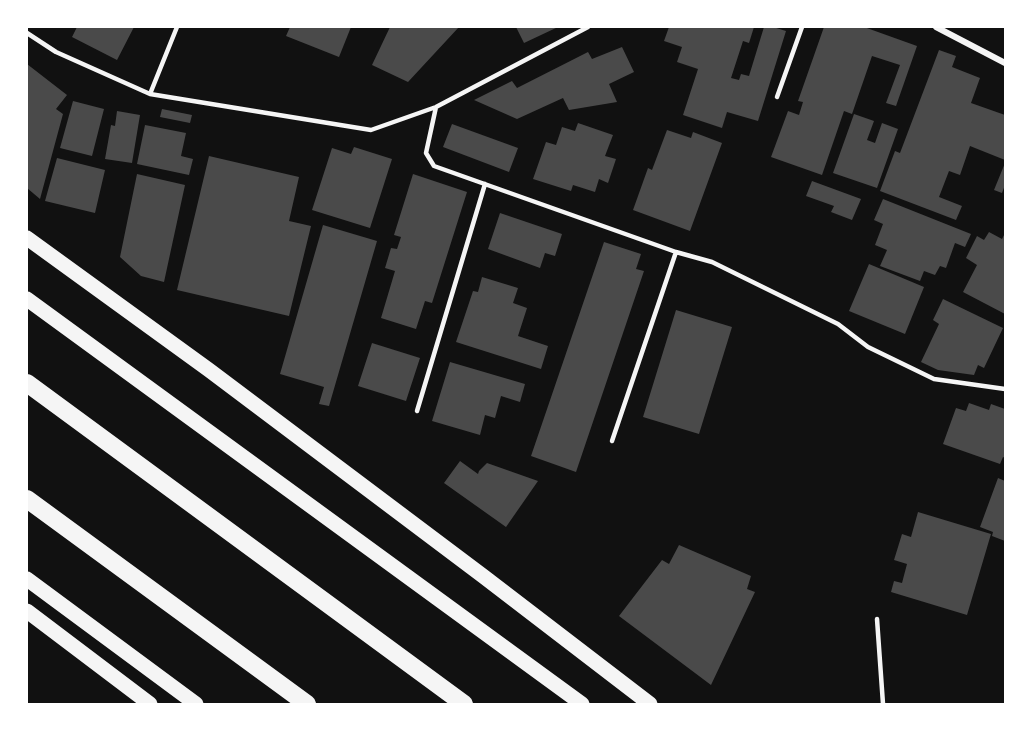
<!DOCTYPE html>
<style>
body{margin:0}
#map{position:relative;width:1032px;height:731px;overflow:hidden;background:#111;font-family:"Nunito Sans",sans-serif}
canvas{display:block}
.frame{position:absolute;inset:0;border:28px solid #fff;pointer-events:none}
</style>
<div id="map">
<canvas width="1032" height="731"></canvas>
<div class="frame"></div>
</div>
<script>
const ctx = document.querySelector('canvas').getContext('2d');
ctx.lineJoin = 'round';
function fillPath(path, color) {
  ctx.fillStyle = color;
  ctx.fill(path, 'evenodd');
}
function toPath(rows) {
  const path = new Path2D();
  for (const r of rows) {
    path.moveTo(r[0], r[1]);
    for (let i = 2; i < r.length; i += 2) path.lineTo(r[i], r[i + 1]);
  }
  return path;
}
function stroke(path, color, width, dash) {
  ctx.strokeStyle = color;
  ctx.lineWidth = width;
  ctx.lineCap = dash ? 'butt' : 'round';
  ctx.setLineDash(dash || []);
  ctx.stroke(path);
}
fillPath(toPath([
 [77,27,134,27,117,60,72,37],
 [290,27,351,27,339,57,286,36],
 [390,27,459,27,408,82,372,65],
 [516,27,558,27,524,43],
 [669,27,754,27,749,43,743,41,731,78,739,80,741,74,749,76,764,27,773,27,786,31,758,121,727,112,722,128,683,115,698,69,677,62,682,47,664,41],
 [824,27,864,27,917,46,896,106,886,103,900,65,872,56,852,114,844,111,822,175,771,157,788,111,799,115,803,102,798,101],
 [622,47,634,72,609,84,617,102,569,110,563,98,517,119,474,100,512,81,517,88,588,52,592,59],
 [939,50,956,56,952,67,980,78,971,103,1005,115,1005,160,970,146,960,175,949,171,939,197,962,206,956,220,880,191,895,151,900,153],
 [27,64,67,95,56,109,63,114,40,199,27,188],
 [73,101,104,109,92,156,60,148],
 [162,109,192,115,190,123,160,117],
 [117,111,140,115,132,163,105,159,111,125,115,126],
 [854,114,874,121,867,140,875,143,882,123,898,129,877,188,833,173],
 [578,123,613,135,605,156,616,159,608,183,599,179,595,192,573,185,571,191,533,179,546,142,556,145,562,127,575,131],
 [452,124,518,148,509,172,443,147],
 [145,125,186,133,181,156,193,159,189,175,137,164],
 [667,130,691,138,693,132,722,143,690,231,633,210,648,168,652,170],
 [354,147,392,159,370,228,312,210,332,148,351,154],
 [209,156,299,177,289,221,311,226,289,316,177,290],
 [57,158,105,170,95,213,45,201],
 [1005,163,1005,185,1002,193,994,190],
 [137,174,185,185,164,282,141,276,120,257],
 [413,174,467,192,432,303,425,301,416,329,381,318,395,271,385,268,391,248,397,249,401,237,394,235],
 [812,181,861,199,852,220,831,212,834,206,806,196],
 [883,199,971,234,965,247,955,243,946,268,940,266,935,275,924,271,920,281,880,266,887,250,875,245,883,224,874,220],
 [500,213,562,234,555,256,545,253,540,268,488,249],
 [323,225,377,241,329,406,319,404,324,387,280,374],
 [989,232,1002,239,1005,233,1005,314,963,292,977,265,966,258,977,236,984,240],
 [604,242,641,254,636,269,644,271,576,472,531,456],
 [869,264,924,287,905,334,849,311],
 [482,277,518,288,513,303,527,308,518,336,548,346,541,369,456,342,473,291,478,292],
 [943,299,1003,328,984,368,978,365,974,375,938,370,921,362,939,324,933,320],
 [676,310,732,327,699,434,643,417],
 [372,343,420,358,406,401,358,386],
 [450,362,525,384,520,402,501,396,495,418,485,415,480,435,432,421],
 [969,403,989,410,991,404,1005,409,1005,458,1003,457,1000,464,943,444,956,408,966,411],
 [460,461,478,474,479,471,487,463,538,481,506,527,444,483],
 [998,478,1005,481,1005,541,992,536,993,532,980,527],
 [918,512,991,534,967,615,891,592,894,581,902,583,907,564,894,560,902,534,911,537],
 [679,545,751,576,747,589,755,592,711,685,619,616,662,560,669,564]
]), '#4a4a4a');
stroke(toPath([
 [27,33,56,52,150,94,371,130,436,107,588,27],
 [150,94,177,27],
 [777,97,802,27],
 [436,107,426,153,434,166,676,252,712,262,838,324,868,347,934,379,1005,389],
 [417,411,485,184],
 [612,441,676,252],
 [877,619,883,704]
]), '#f5f5f5', 4.5);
stroke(toPath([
 [936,27,1005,63]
]), '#f5f5f5', 6);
stroke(toPath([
 [27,238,209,370,483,576,650,704],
 [27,299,582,704],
 [27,579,196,704],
 [27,611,150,704]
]), '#f5f5f5', 15);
stroke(toPath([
 [27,383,464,704],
 [27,499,307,704]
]), '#f5f5f5', 18);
</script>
